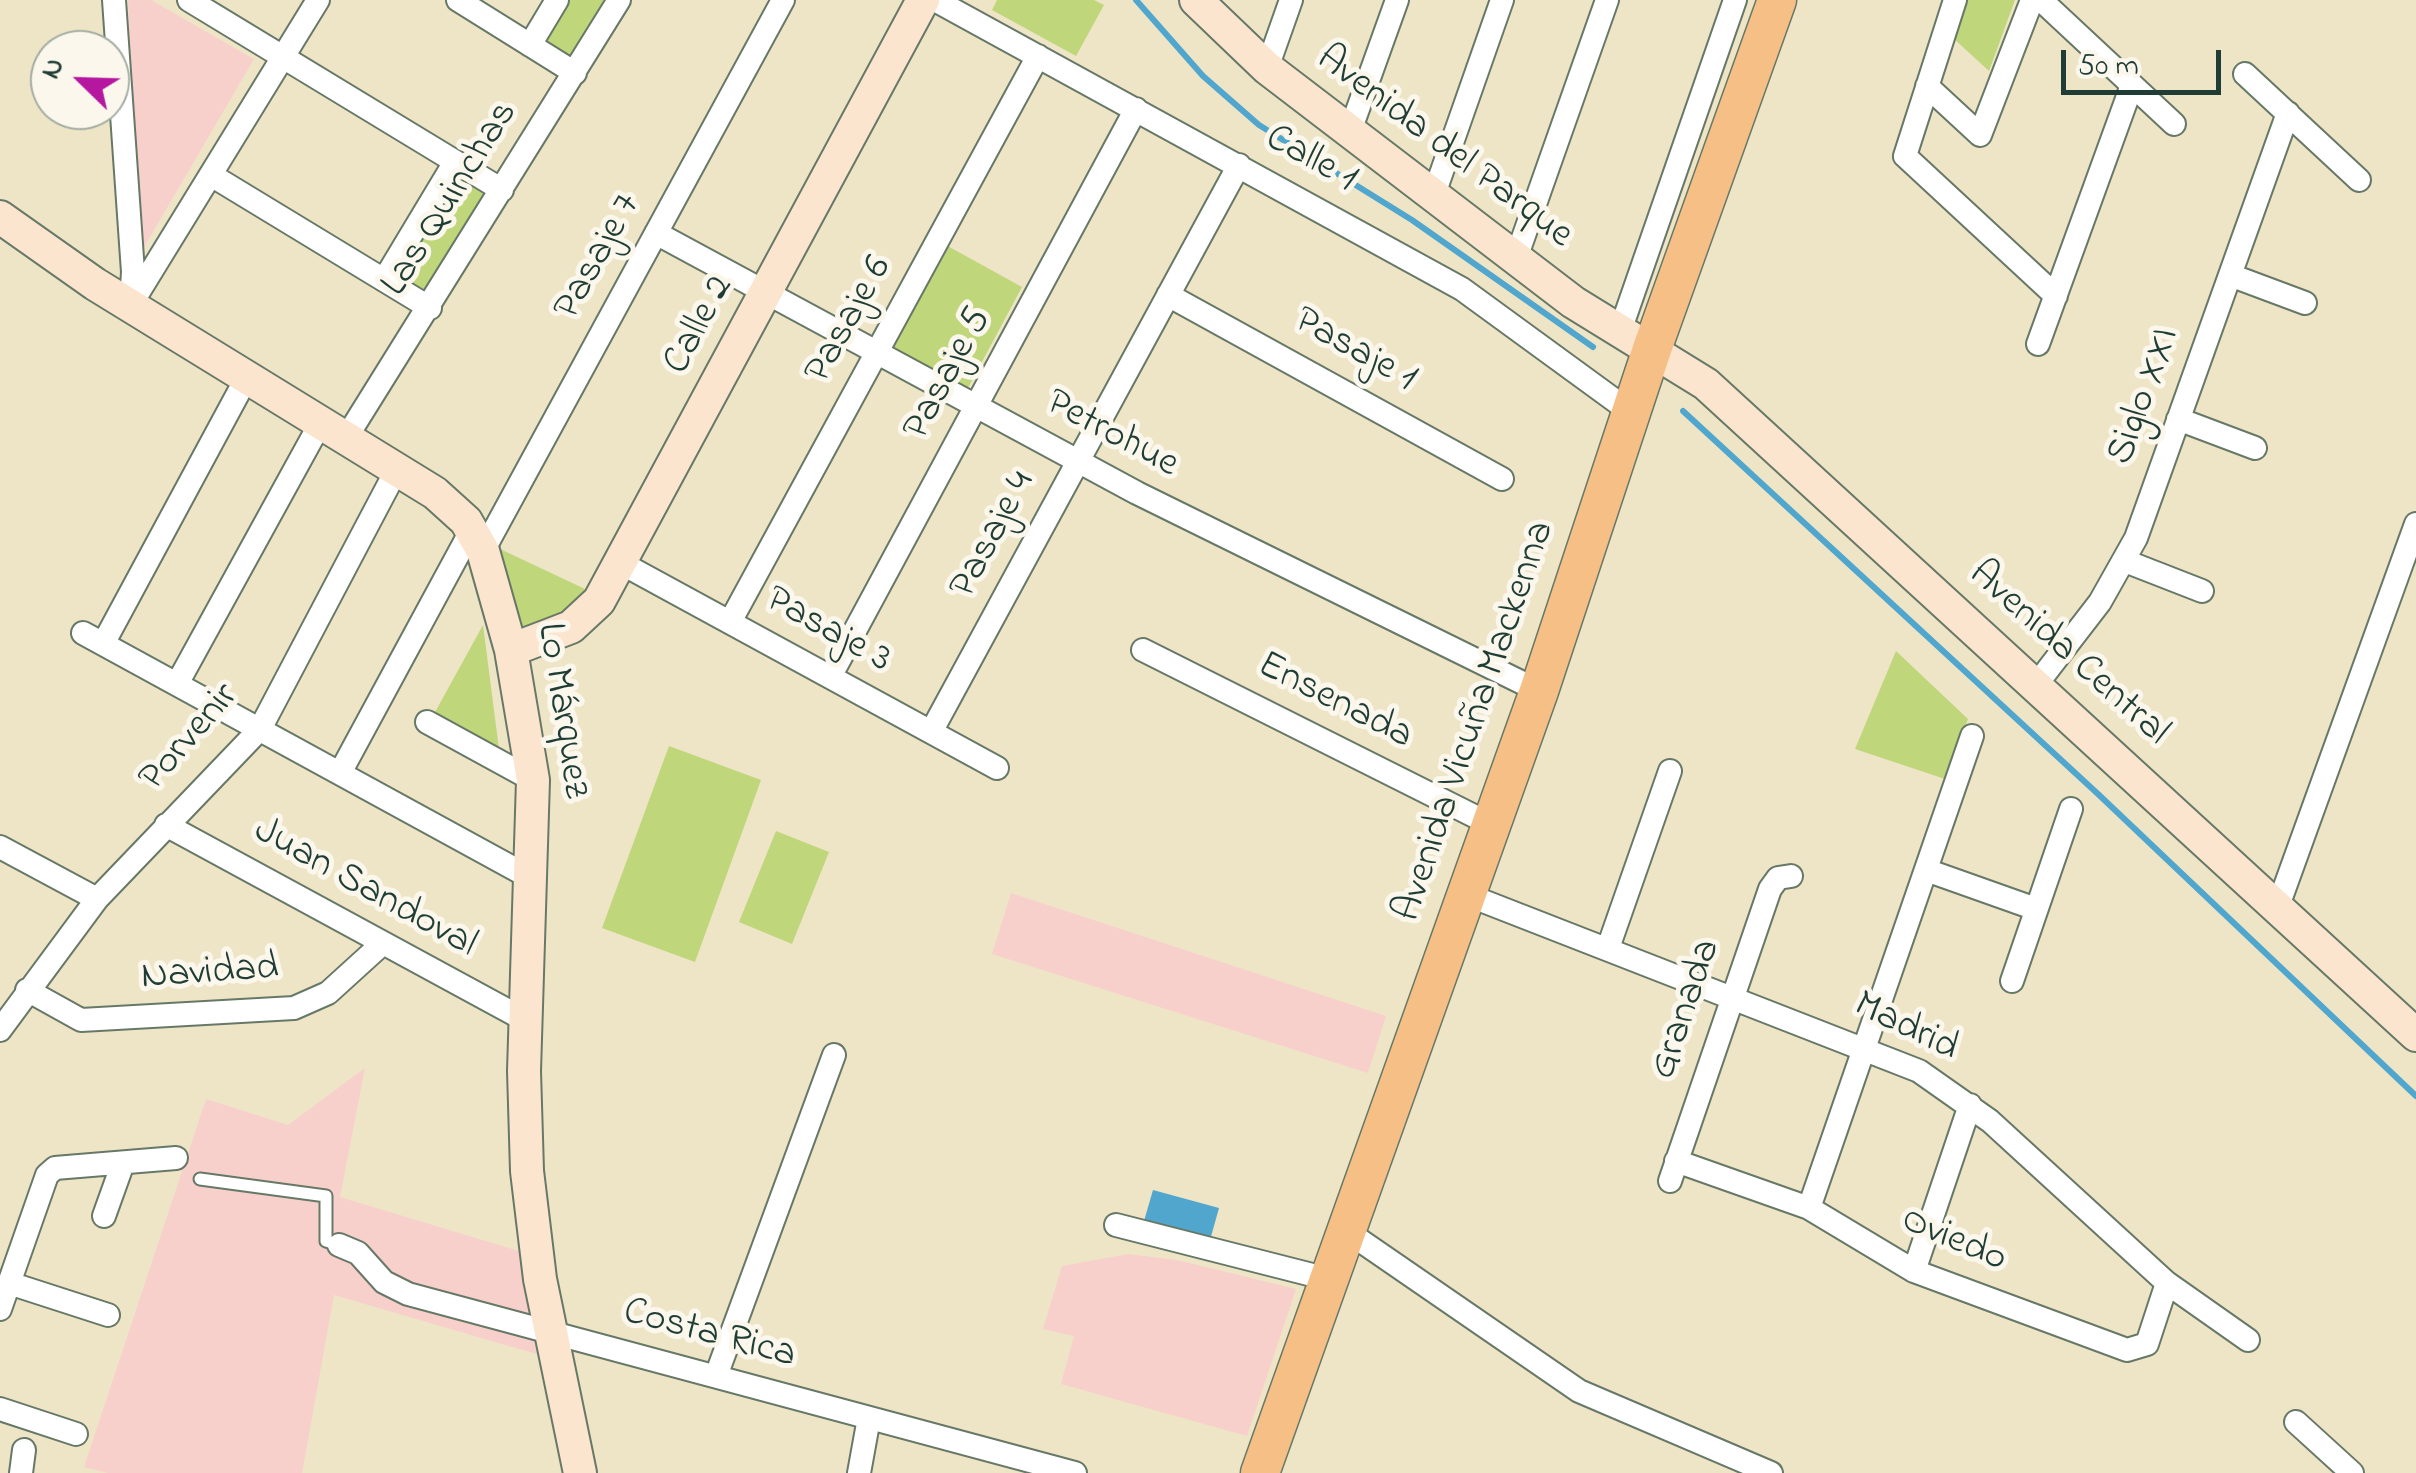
<!DOCTYPE html>
<meta charset="utf-8">
<style>
body{margin:0}
#map{position:relative;width:2416px;height:1473px;overflow:hidden;background:#eee5c7;font-family:"Indie Flower",sans-serif}
canvas{display:block}
.north{position:absolute;left:30px;top:30px;width:100px;height:100px;box-sizing:border-box;background:#fbf7ec;border:2px solid #a3ada2;border-radius:50%;rotate:293deg;font-size:28px;font-weight:700;line-height:40px;text-align:center;color:#1f3d34}
.north::after{content:'';display:block;margin:auto;width:35px;height:45px;background:#b5179e;clip-path:polygon(50% 0,100% 100%,50% 72%,0 100%)}
.scale{position:absolute;left:2061px;top:50px;width:160px;height:45px;box-sizing:border-box;border:5px solid #1f3d34;border-top:0;padding-left:12px;font-size:30px;line-height:35px;white-space:nowrap;color:#1f3d34;-webkit-text-stroke:8px #fbf7ec;paint-order:stroke}
</style>
<div id="map">
<canvas width="2416" height="1473"></canvas>
<div class="north">N</div>
<div class="scale">50 m</div>
</div>
<script>
const ctx = document.querySelector('canvas').getContext('2d');
ctx.lineJoin = 'round';
function fillPath(path, color) {
  ctx.fillStyle = color;
  ctx.fill(path, 'evenodd');
}
function toPath(rows) {
  const path = new Path2D();
  for (const r of rows) {
    path.moveTo(r[0], r[1]);
    for (let i = 2; i < r.length; i += 2) path.lineTo(r[i], r[i + 1]);
  }
  return path;
}
function stroke(path, color, width, dash) {
  ctx.strokeStyle = color;
  ctx.lineWidth = width;
  ctx.lineCap = dash ? 'butt' : 'round';
  ctx.setLineDash(dash || []);
  ctx.stroke(path);
}
function label(font, color, halo, rows, align = 'center') {
  ctx.font = font + ' "Indie Flower",sans-serif';
  ctx.lineWidth = 10;
  ctx.setLineDash([]);
  ctx.textBaseline = 'middle';
  ctx.strokeStyle = halo;
  ctx.fillStyle = color;
  for (const [text, x, y, turn = 0] of rows) {
    ctx.save();
    ctx.translate(x, y);
    ctx.rotate((+turn || 0) * Math.PI / 180);
    ctx.textAlign = isNaN(turn) ? turn : align;
    if (halo) ctx.strokeText(text, 0, 0);
    ctx.fillText(text, 0, 0);
    ctx.restore();
  }
}
fillPath(toPath([
 [128,0,151,0,254,59,140,254],
 [1011,893,1386,1016,1368,1073,992,954],
 [365,1068,340,1197,522,1252,543,1356,334,1295,302,1473,108,1473,84,1467,206,1099,288,1125],
 [1128,1254,1177,1260,1296,1289,1247,1436,1061,1384,1074,1336,1043,1329,1062,1266]
]), '#f7d0cb');
fillPath(toPath([
 [563,0,611,0,572,63,537,42],
 [997,0,1094,0,1104,5,1076,56,992,10],
 [1964,0,2015,0,1989,71,1953,38],
 [456,173,491,194,428,298,393,278],
 [944,244,1022,287,968,388,890,347],
 [498,548,585,589,564,618,519,636],
 [483,625,499,749,434,714],
 [1896,651,1968,719,1945,779,1855,749],
 [669,746,761,780,695,962,602,928],
 [776,831,829,852,792,944,739,922]
]), '#bfd67b');
fillPath(toPath([
 [1153,1190,1219,1208,1210,1240,1144,1221]
]), '#50a6cc');
stroke(toPath([
 [1136,0,1203,76,1259,125,1412,220,1593,347],
 [1683,411,2098,794,2416,1096]
]), '#50a6cc', 6);
const lane = toPath([
 [200,1179,326,1196,326,1241,339,1245]
]);
const street = toPath([
 [114,0,133,272,131,303],
 [189,0,502,190],
 [458,0,575,73],
 [935,0,1462,289,1632,413],
 [1955,0,1905,156,2056,296],
 [2041,0,2174,124],
 [530,45,557,0],
 [1267,68,1291,0],
 [2245,74,2359,180],
 [1927,86,1980,135,2032,0],
 [1350,131,1397,0],
 [211,175,430,308],
 [1434,194,1502,0],
 [656,233,1137,493,1539,691],
 [1516,258,1607,0],
 [2230,275,2305,303],
 [384,280,455,162],
 [1168,295,1502,479],
 [130,306,318,0],
 [1620,331,1735,0],
 [2038,344,2132,85],
 [2178,419,2255,448],
 [346,438,619,0],
 [483,551,783,0],
 [2125,561,2202,591],
 [621,563,997,768],
 [730,622,1038,56],
 [83,633,533,879],
 [103,644,247,377],
 [1143,650,1490,824],
 [830,677,1136,109],
 [177,684,321,422],
 [2036,685,2100,602,2136,538,2288,113],
 [427,722,533,780],
 [931,732,1239,165],
 [340,773,472,529],
 [166,825,527,1021],
 [0,847,97,899],
 [1926,870,2036,909],
 [1465,894,1919,1071,1990,1121,2167,1283,2248,1340],
 [2278,906,2416,524],
 [1608,948,1670,771],
 [2012,981,2071,809],
 [27,990,81,1020,294,1008,328,993,383,943],
 [0,1030,97,899,260,729,397,469],
 [1676,1161,1809,1208,1914,1271,2127,1350,2147,1344,2167,1283],
 [1670,1181,1770,889,1778,878,1791,876],
 [1809,1208,1972,736],
 [104,1216,123,1163],
 [1116,1225,1328,1279],
 [1345,1230,1579,1391,1771,1473],
 [339,1245,358,1253,384,1282,408,1294,1075,1473],
 [1914,1271,1970,1105],
 [9,1283,108,1315],
 [0,1309,47,1175,55,1168,176,1158],
 [716,1376,834,1055],
 [0,1409,76,1434],
 [2296,1422,2352,1473],
 [21,1473,24,1450],
 [859,1473,869,1418]
]);
const secondary = toPath([
 [1196,0,1267,68,1573,302,1706,384,2416,1035],
 [0,217,95,284,435,493,466,521,483,551,511,650,533,780,524,1071,527,1171,540,1279,580,1473],
 [511,650,571,627,599,601,923,0]
]);
const primary = toPath([
 [1260,1473,1539,691,1652,349,1777,0]
]);
stroke(lane, '#677867', 15);
stroke(street, '#677867', 26);
stroke(secondary, '#677867', 36);
stroke(primary, '#677867', 41);
stroke(lane, '#fff', 11);
stroke(street, '#fff', 22);
stroke(secondary, '#fbe5cf', 32);
stroke(primary, '#f5bf86', 38);
label('40px', '#1f3d34', '#fbf7ec', [
 ["Avenida del Parque",1443,149,37],
 ["Calle 1",1310,161,29],
 ["Las Quinchas",452,200,-58],
 ["Pasaje 7",600,258,-61],
 ["Pasaje 6",851,321,-61],
 ["Calle 2",701,326,-62],
 ["Pasaje 1",1354,352,29],
 ["Pasaje 5",950,375,-62],
 ["Siglo XXI",2146,397,-70],
 ["Petrohue",1111,436,28],
 ["Pasaje 4",995,536,-62],
 ["Pasaje 3",827,632,29],
 ["Avenida Central",2067,655,42],
 ["Ensenada",1334,703,27],
 ["Lo Márquez",560,711,81],
 ["Avenida Vicuña Mackenna",1477,722,-71],
 ["Porvenir",191,739,-49],
 ["Juan Sandoval",364,890,29],
 ["Navidad",210,975,-4],
 ["Granada",1688,1010,-71],
 ["Madrid",1905,1029,26],
 ["Oviedo",1953,1242,23],
 ["Costa Rica",709,1336,15]
]);
</script>
